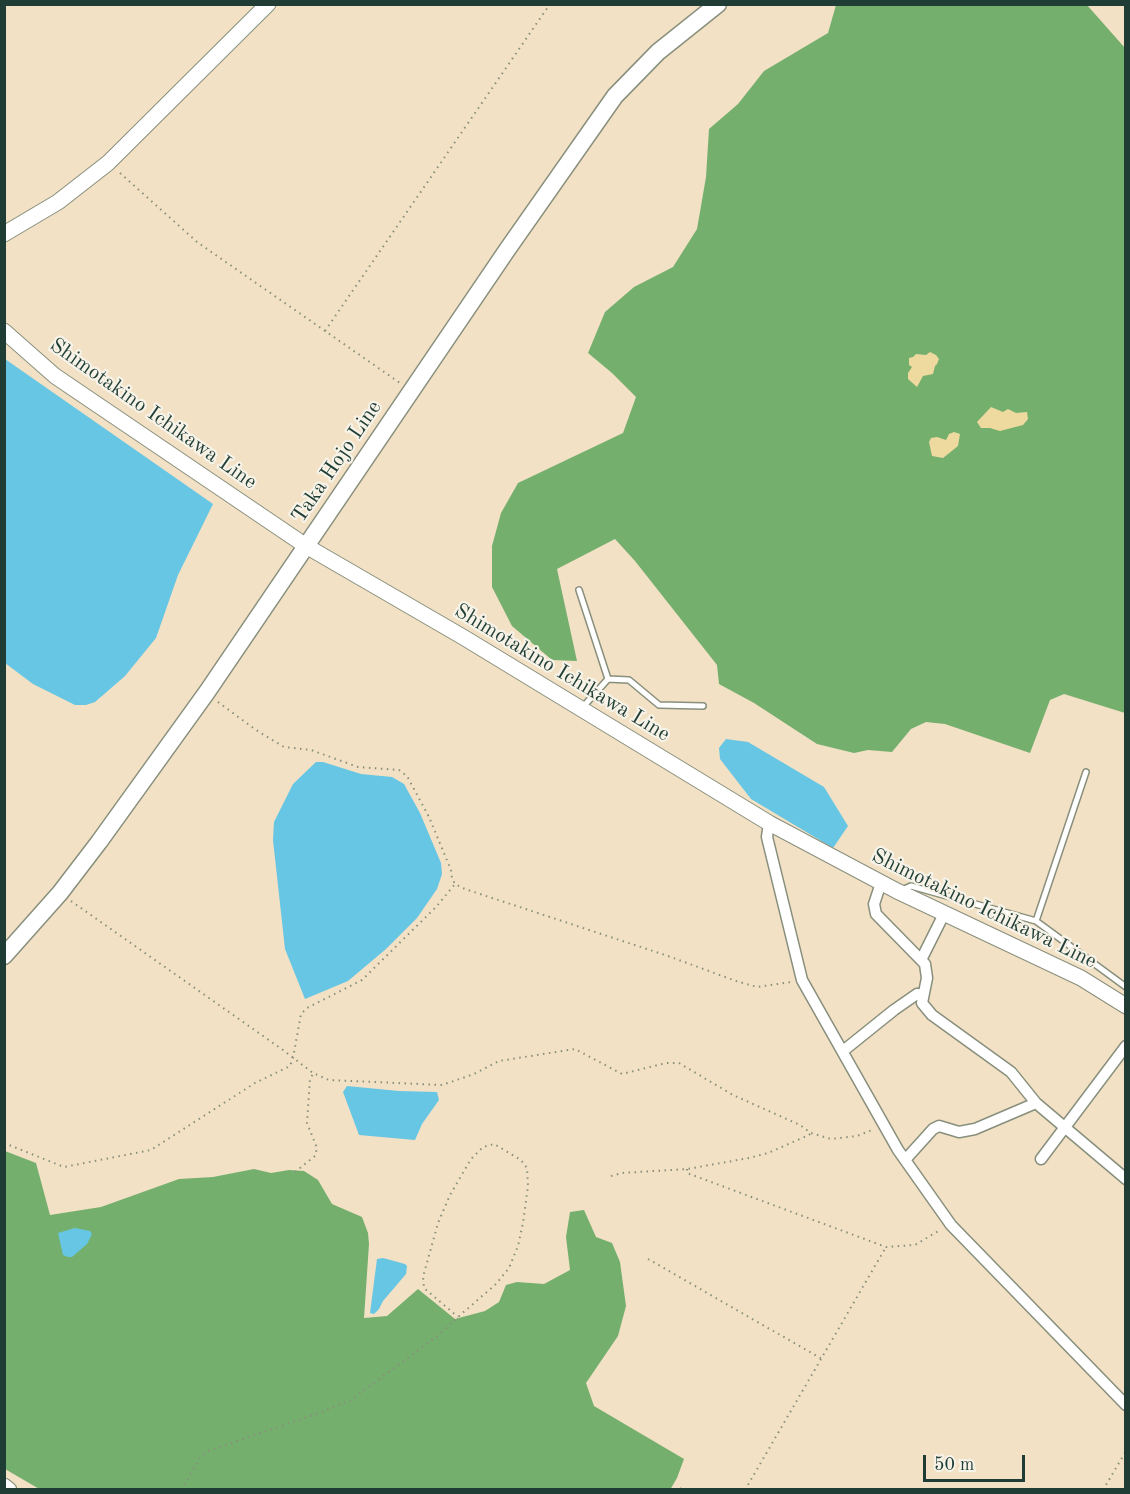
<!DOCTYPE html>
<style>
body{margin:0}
#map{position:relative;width:1130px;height:1494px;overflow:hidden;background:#f2e1c5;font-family:"Old Standard TT",serif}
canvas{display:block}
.frame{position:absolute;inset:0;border:6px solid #1f3d34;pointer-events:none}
.scale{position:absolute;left:923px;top:1455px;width:102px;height:27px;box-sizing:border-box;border:3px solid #1f3d34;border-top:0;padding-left:8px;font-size:18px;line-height:21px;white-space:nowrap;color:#1f3d34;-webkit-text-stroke:4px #f7f3e8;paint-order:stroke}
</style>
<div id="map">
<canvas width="1130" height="1494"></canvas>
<div class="frame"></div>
<div class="scale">50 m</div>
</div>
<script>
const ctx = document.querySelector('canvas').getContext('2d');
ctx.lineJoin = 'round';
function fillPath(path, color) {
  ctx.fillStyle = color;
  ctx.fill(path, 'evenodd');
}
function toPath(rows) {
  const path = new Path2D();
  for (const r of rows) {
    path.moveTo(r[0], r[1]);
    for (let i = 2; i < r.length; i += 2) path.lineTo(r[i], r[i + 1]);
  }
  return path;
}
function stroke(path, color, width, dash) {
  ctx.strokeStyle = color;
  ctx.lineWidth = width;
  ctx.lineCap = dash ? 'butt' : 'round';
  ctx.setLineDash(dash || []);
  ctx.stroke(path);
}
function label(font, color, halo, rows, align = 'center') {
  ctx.font = font + ' "Old Standard TT",serif';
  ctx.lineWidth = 4.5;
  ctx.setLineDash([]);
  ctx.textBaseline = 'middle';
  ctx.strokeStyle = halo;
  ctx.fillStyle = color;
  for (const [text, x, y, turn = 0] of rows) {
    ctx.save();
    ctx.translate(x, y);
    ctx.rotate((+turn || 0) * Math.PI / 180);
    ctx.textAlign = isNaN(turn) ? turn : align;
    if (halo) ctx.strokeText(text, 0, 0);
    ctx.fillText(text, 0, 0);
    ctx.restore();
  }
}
fillPath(toPath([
 [836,5,1087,5,1125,48,1125,713,1064,694,1050,700,1030,753,945,724,926,722,911,729,892,752,868,750,854,753,817,744,754,703,719,684,717,665,635,561,615,539,557,569,577,661,552,660,512,626,492,587,492,546,501,513,518,483,623,433,636,397,612,373,588,353,605,312,634,287,673,267,697,229,706,177,709,129,738,104,764,71,828,33],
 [5,1151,36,1163,50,1215,101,1207,179,1179,213,1177,254,1169,271,1173,289,1170,304,1171,318,1180,332,1204,362,1217,368,1233,369,1244,364,1318,387,1316,418,1289,455,1319,485,1311,499,1302,506,1285,517,1282,544,1284,570,1270,566,1237,570,1212,584,1210,596,1237,612,1243,620,1262,626,1306,618,1336,586,1383,594,1406,684,1459,677,1478,670,1490,41,1490,5,1469]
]), '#75af6e');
fillPath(toPath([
 [930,352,936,355,939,359,937,364,935,366,933,374,923,376,917,387,908,379,908,373,912,367,909,365,909,358,913,357,916,354,926,355],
 [991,407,1003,412,1008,409,1016,413,1027,412,1028,419,1023,425,1000,431,990,428,981,428,977,422],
 [954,432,960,434,958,446,943,458,932,456,929,442,931,438,937,437,946,440,949,434]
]), '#eeda9e');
fillPath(toPath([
 [5,359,213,504,178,575,156,638,125,676,95,702,86,705,75,705,33,684,5,663],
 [726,739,748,742,824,787,848,826,833,848,751,799,720,759,719,748],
 [316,762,323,762,361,774,392,777,404,784,420,813,441,863,442,874,437,889,417,918,386,949,348,981,305,999,285,949,273,840,274,822,293,784],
 [347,1086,399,1091,437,1092,439,1100,422,1124,415,1140,359,1135,343,1092],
 [75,1228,90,1231,92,1234,87,1244,72,1257,68,1257,63,1255,58,1233],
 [383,1258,405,1264,407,1266,406,1274,383,1301,379,1309,374,1314,370,1313,377,1259]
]), '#66c6e4');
const lane = toPath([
 [579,590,608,679,582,708],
 [608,679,629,680,659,705,703,706],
 [902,890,911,886,1036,921,1126,987],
 [1036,921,1086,772]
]);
const street = toPath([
 [769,823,767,837,802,980,898,1150,951,1225,1126,1405],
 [881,883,874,904,876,914,925,964,927,978,922,1003,932,1015,1011,1072,1036,1103,1126,1179],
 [921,960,944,914],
 [843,1051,894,1010,917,994,923,995],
 [1041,1159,1126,1046],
 [905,1160,933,1129,939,1126,959,1132,975,1129,1036,1103]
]);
const secondary = toPath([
 [4,234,58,202,108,163,268,4],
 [4,331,55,376,306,546,463,637,769,823,897,891,1081,978,1126,1006],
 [4,1486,9,1490]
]);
const primary = toPath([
 [4,956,60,893,99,842,207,692,507,250,615,96,658,52,718,4]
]);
stroke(lane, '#888f7c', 8);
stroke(street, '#888f7c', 13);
stroke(secondary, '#888f7c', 17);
stroke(primary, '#888f7c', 19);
stroke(toPath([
 [120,173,197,242,400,383],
 [325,331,550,4],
 [218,702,256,730,284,747,311,750,358,767,399,770,407,776,429,817,451,870,452,878,455,884,465,889,668,956,736,981,757,987,791,982],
 [71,901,283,1050,313,1073,329,1080,442,1085,474,1074,499,1061,575,1049,622,1074,666,1063,679,1063,733,1095,800,1125,811,1133,831,1139,857,1136,872,1130],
 [4,1143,64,1167,151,1150,255,1083,290,1066,293,1058,301,1014,307,1008,362,980,436,907,455,884],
 [687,1169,687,1173,886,1247,915,1245,940,1230],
 [295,1172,315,1156,317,1148,307,1123,310,1079,313,1074],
 [611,1176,622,1173,687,1169,749,1158,768,1153,809,1135,811,1133],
 [648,1259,822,1359],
 [680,1488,682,1490],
 [181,1490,200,1458,208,1451,319,1413,351,1400,436,1337,458,1317,496,1284,509,1268,518,1246,523,1223,528,1186,527,1168,521,1160,494,1144,483,1147,471,1159,450,1195,438,1223,423,1277,424,1288,458,1317],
 [745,1490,886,1247],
 [1103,1490,1126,1451]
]), '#888f7c', 2, [1.5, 4.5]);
stroke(lane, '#fff', 5);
stroke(street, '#fff', 10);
stroke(secondary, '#fff', 15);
stroke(primary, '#fff', 16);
label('21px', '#1f3d34', '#f7f3e8', [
 ["Shimotakino Ichikawa Line",153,414,35],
 ["Taka Hojo Line",337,462,-56],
 ["Shimotakino Ichikawa Line",562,673,31],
 ["Shimotakino Ichikawa Line",984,909,26]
]);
</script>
